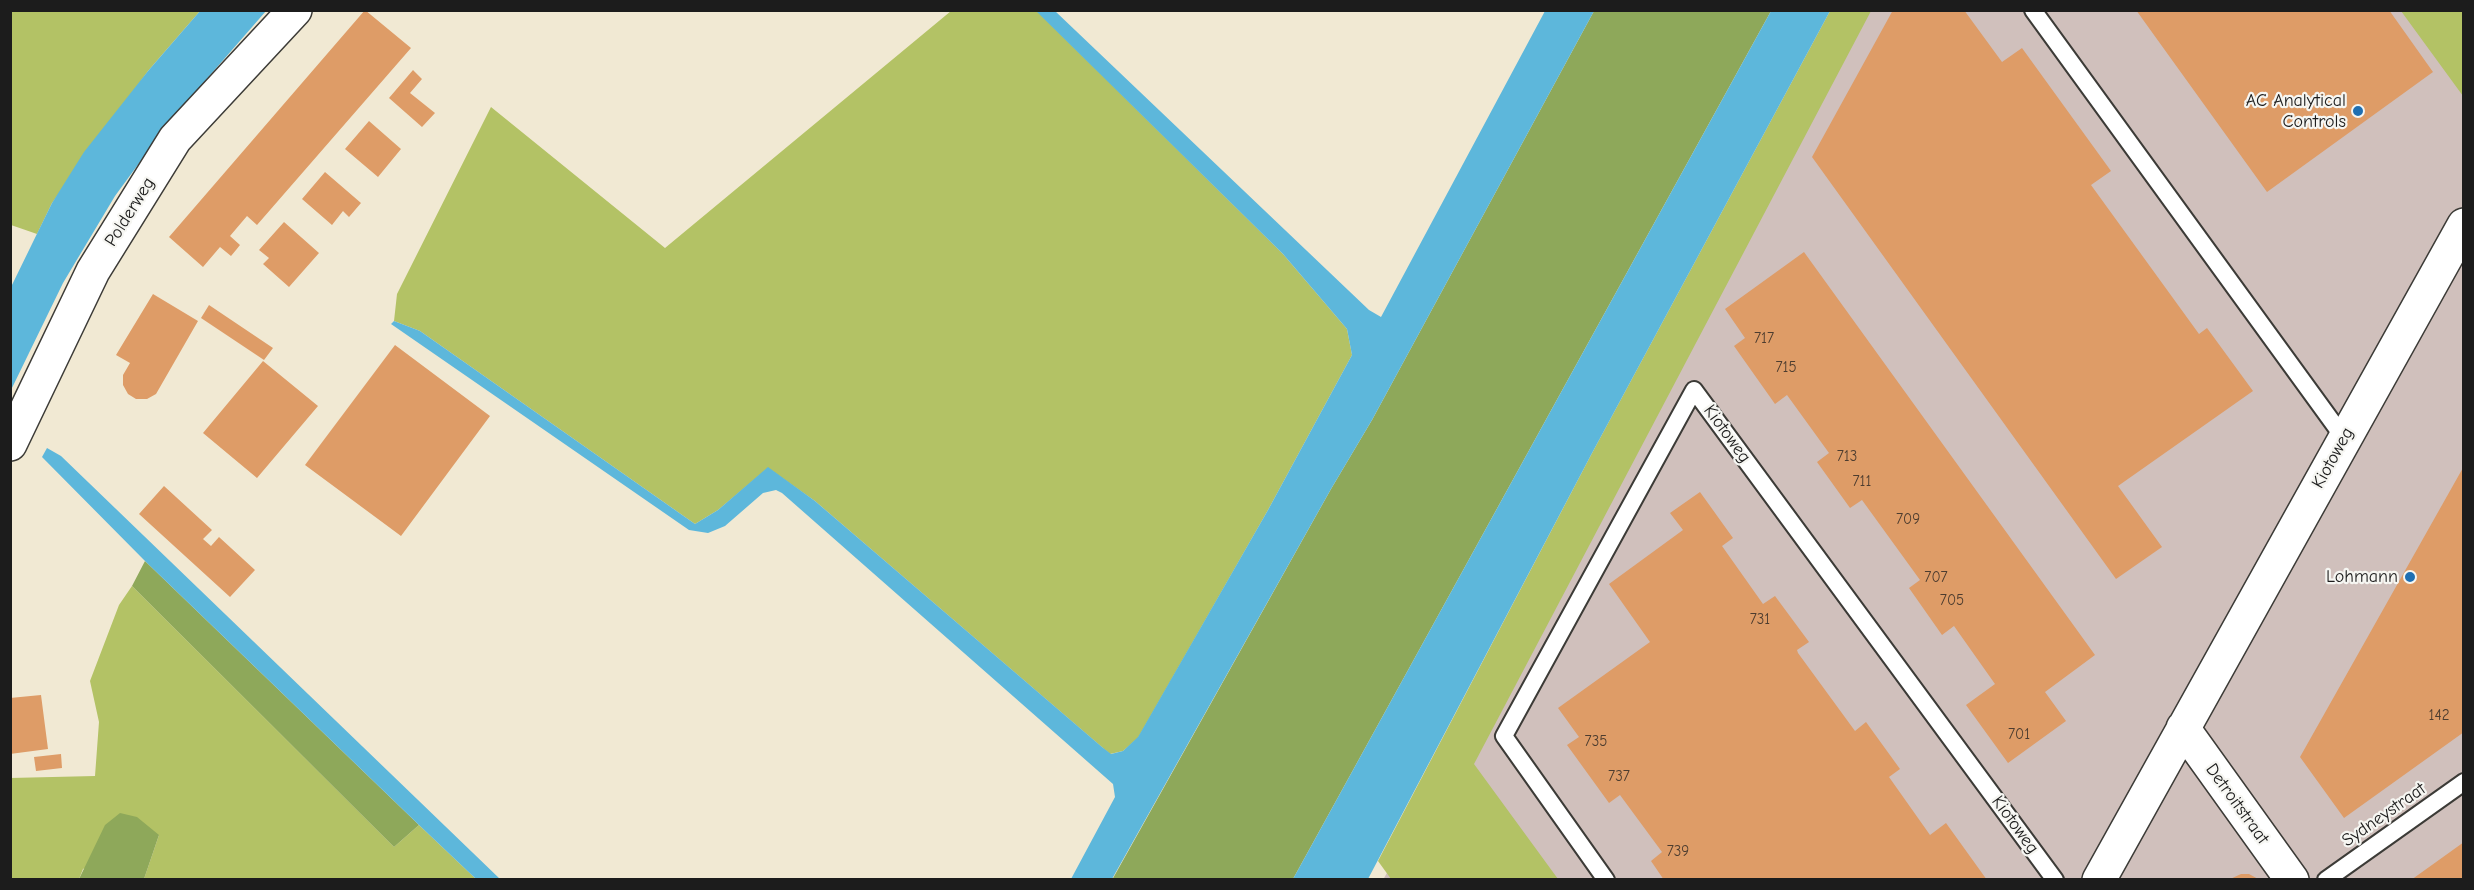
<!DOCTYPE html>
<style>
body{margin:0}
#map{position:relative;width:2474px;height:890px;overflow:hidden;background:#f1e9d3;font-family:"Comic Neue",sans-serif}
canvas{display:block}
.frame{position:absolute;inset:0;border:12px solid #1c1c1c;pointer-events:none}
</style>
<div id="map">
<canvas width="2474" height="890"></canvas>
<div class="frame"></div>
</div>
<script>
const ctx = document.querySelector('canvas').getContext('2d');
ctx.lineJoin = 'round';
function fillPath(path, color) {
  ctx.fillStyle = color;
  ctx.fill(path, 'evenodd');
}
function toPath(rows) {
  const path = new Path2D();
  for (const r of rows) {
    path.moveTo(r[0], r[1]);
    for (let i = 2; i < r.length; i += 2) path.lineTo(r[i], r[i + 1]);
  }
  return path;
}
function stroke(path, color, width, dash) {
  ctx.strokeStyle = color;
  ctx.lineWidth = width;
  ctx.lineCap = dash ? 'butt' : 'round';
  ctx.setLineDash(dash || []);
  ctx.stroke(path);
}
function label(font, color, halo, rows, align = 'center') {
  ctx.font = font + ' "Comic Neue",sans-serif';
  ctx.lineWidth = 4.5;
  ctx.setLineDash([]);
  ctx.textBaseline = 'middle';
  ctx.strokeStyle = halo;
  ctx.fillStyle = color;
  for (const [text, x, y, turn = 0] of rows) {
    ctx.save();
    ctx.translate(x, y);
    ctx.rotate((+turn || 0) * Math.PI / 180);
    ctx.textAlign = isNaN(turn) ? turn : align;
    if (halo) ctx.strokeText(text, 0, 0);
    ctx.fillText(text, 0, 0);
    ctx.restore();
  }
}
fillPath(toPath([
 [1859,11,2463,11,2463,879,1383,880]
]), '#d0c0bc');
fillPath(toPath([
 [1036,10,1283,254,1347,329,1352,355,1268,510,1138,738,1123,751,1110,754,815,501,768,468,718,510,695,524,420,331,394,321,397,294,491,107,665,248,951,11],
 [10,11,200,11,148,71,52,203,37,234,11,225],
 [1830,11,1871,11,1474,764,1558,879,1391,879,1378,861,1591,455],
 [2401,11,2463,11,2463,96],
 [132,586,394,847,419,825,476,879,144,879,159,835,83,869,79,879,11,879,10,778,95,776,99,722,90,681,119,605]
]), '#b3c265');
fillPath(toPath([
 [1594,11,1771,11,1293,879,1112,880,1331,489,1372,420],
 [145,561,419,825,394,847,132,586],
 [120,813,137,817,159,835,144,879,79,879,105,825]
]), '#8ea85a');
fillPath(toPath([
 [200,11,266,11,170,121,115,196,63,283,11,390,11,287,52,203,84,152,148,71],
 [1036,11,1055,11,1369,310,1381,317,1545,11,1594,11,1372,420,1331,489,1112,879,1071,879,1115,797,1113,784,782,493,776,490,763,493,725,526,708,533,689,530,391,324,394,321,420,331,695,524,718,510,768,467,815,501,1102,747,1111,754,1123,751,1138,737,1268,510,1352,355,1347,329,1283,254],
 [1771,11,1830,11,1591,455,1368,879,1293,879],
 [47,448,61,456,500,879,476,879,419,825,145,561,42,457]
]), '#5db7db');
fillPath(toPath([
 [365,10,411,48,257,225,247,216,230,236,240,245,236,250,231,256,220,247,203,267,169,237],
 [1893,10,1964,10,2002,62,2022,48,2111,171,2091,185,2199,334,2207,328,2253,391,2118,486,2162,547,2116,579,1812,157],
 [2136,10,2389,10,2433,72,2267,192],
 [413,70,422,79,410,93,435,113,422,127,389,98],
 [369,121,401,149,378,177,345,149],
 [325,172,361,203,349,217,343,211,332,225,302,199],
 [284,222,319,253,289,287,263,264,269,258,259,250],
 [1804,252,2095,655,2045,692,2066,721,2008,763,1966,705,1995,684,1954,626,1942,635,1909,588,1920,580,1862,500,1850,508,1817,462,1829,453,1787,395,1775,404,1734,346,1745,338,1725,309],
 [153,294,198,321,156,394,147,399,136,399,128,394,123,385,123,375,130,363,116,355],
 [209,305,273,348,264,360,201,318],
 [395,345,490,416,401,536,305,465],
 [263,361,318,406,257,478,203,433],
 [2464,466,2464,732,2344,818,2300,757],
 [164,486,212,530,203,539,211,546,219,537,255,570,230,597,139,514],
 [1700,492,1733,538,1722,546,1763,604,1775,596,1809,642,1797,650,1798,653,1855,731,1866,722,1900,769,1889,777,1930,835,1946,823,1987,880,1664,880,1651,861,1662,852,1620,795,1609,803,1567,745,1579,737,1558,708,1650,642,1609,584,1683,530,1670,513],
 [41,695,48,749,10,754,10,698],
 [61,754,62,768,36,771,34,757],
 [2464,842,2464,880,2411,880],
 [2241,874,2249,874,2260,880,2228,880]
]), '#de9c67');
const lane = toPath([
 [2033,10,2344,438],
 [1606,880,1504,736,1694,390,2055,880],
 [2326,880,2464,782]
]);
const street = toPath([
 [10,444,93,271,175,139,295,10],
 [2183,728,2292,880],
 [2099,880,2464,225]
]);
stroke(lane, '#3c3b37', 20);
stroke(street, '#3c3b37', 36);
stroke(lane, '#fff', 16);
stroke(street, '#fff', 33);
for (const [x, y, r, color] of [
 [2358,111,6,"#1f6fb2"],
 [2410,577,6,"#1f6fb2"]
]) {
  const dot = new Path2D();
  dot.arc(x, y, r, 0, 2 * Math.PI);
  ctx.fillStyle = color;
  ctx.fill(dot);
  stroke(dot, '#f6f6f2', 2);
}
label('15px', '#4c3c2f', null, [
 ["717",1764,339],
 ["715",1786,368],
 ["713",1847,457],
 ["711",1862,482],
 ["709",1908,520],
 ["707",1936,578],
 ["705",1952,601],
 ["731",1760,620],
 ["142",2439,716],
 ["701",2019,735],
 ["735",1596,742],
 ["737",1619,777],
 ["739",1678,852]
]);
label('18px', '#1c1c1c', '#f6f6f2', [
 ["AC Analytical",2346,101],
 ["Controls",2346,122],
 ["Lohmann",2398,577]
], 'right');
label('18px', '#1c1c1c', '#f6f6f2', [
 ["Polderweg",130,212,-58],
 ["Kiotoweg",1727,434,54],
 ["Kiotoweg",2333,458,-61],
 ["Detroitstraat",2237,804,54],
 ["Sydneystraat",2384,815,-35],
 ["Kiotoweg",2015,825,54]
]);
</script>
